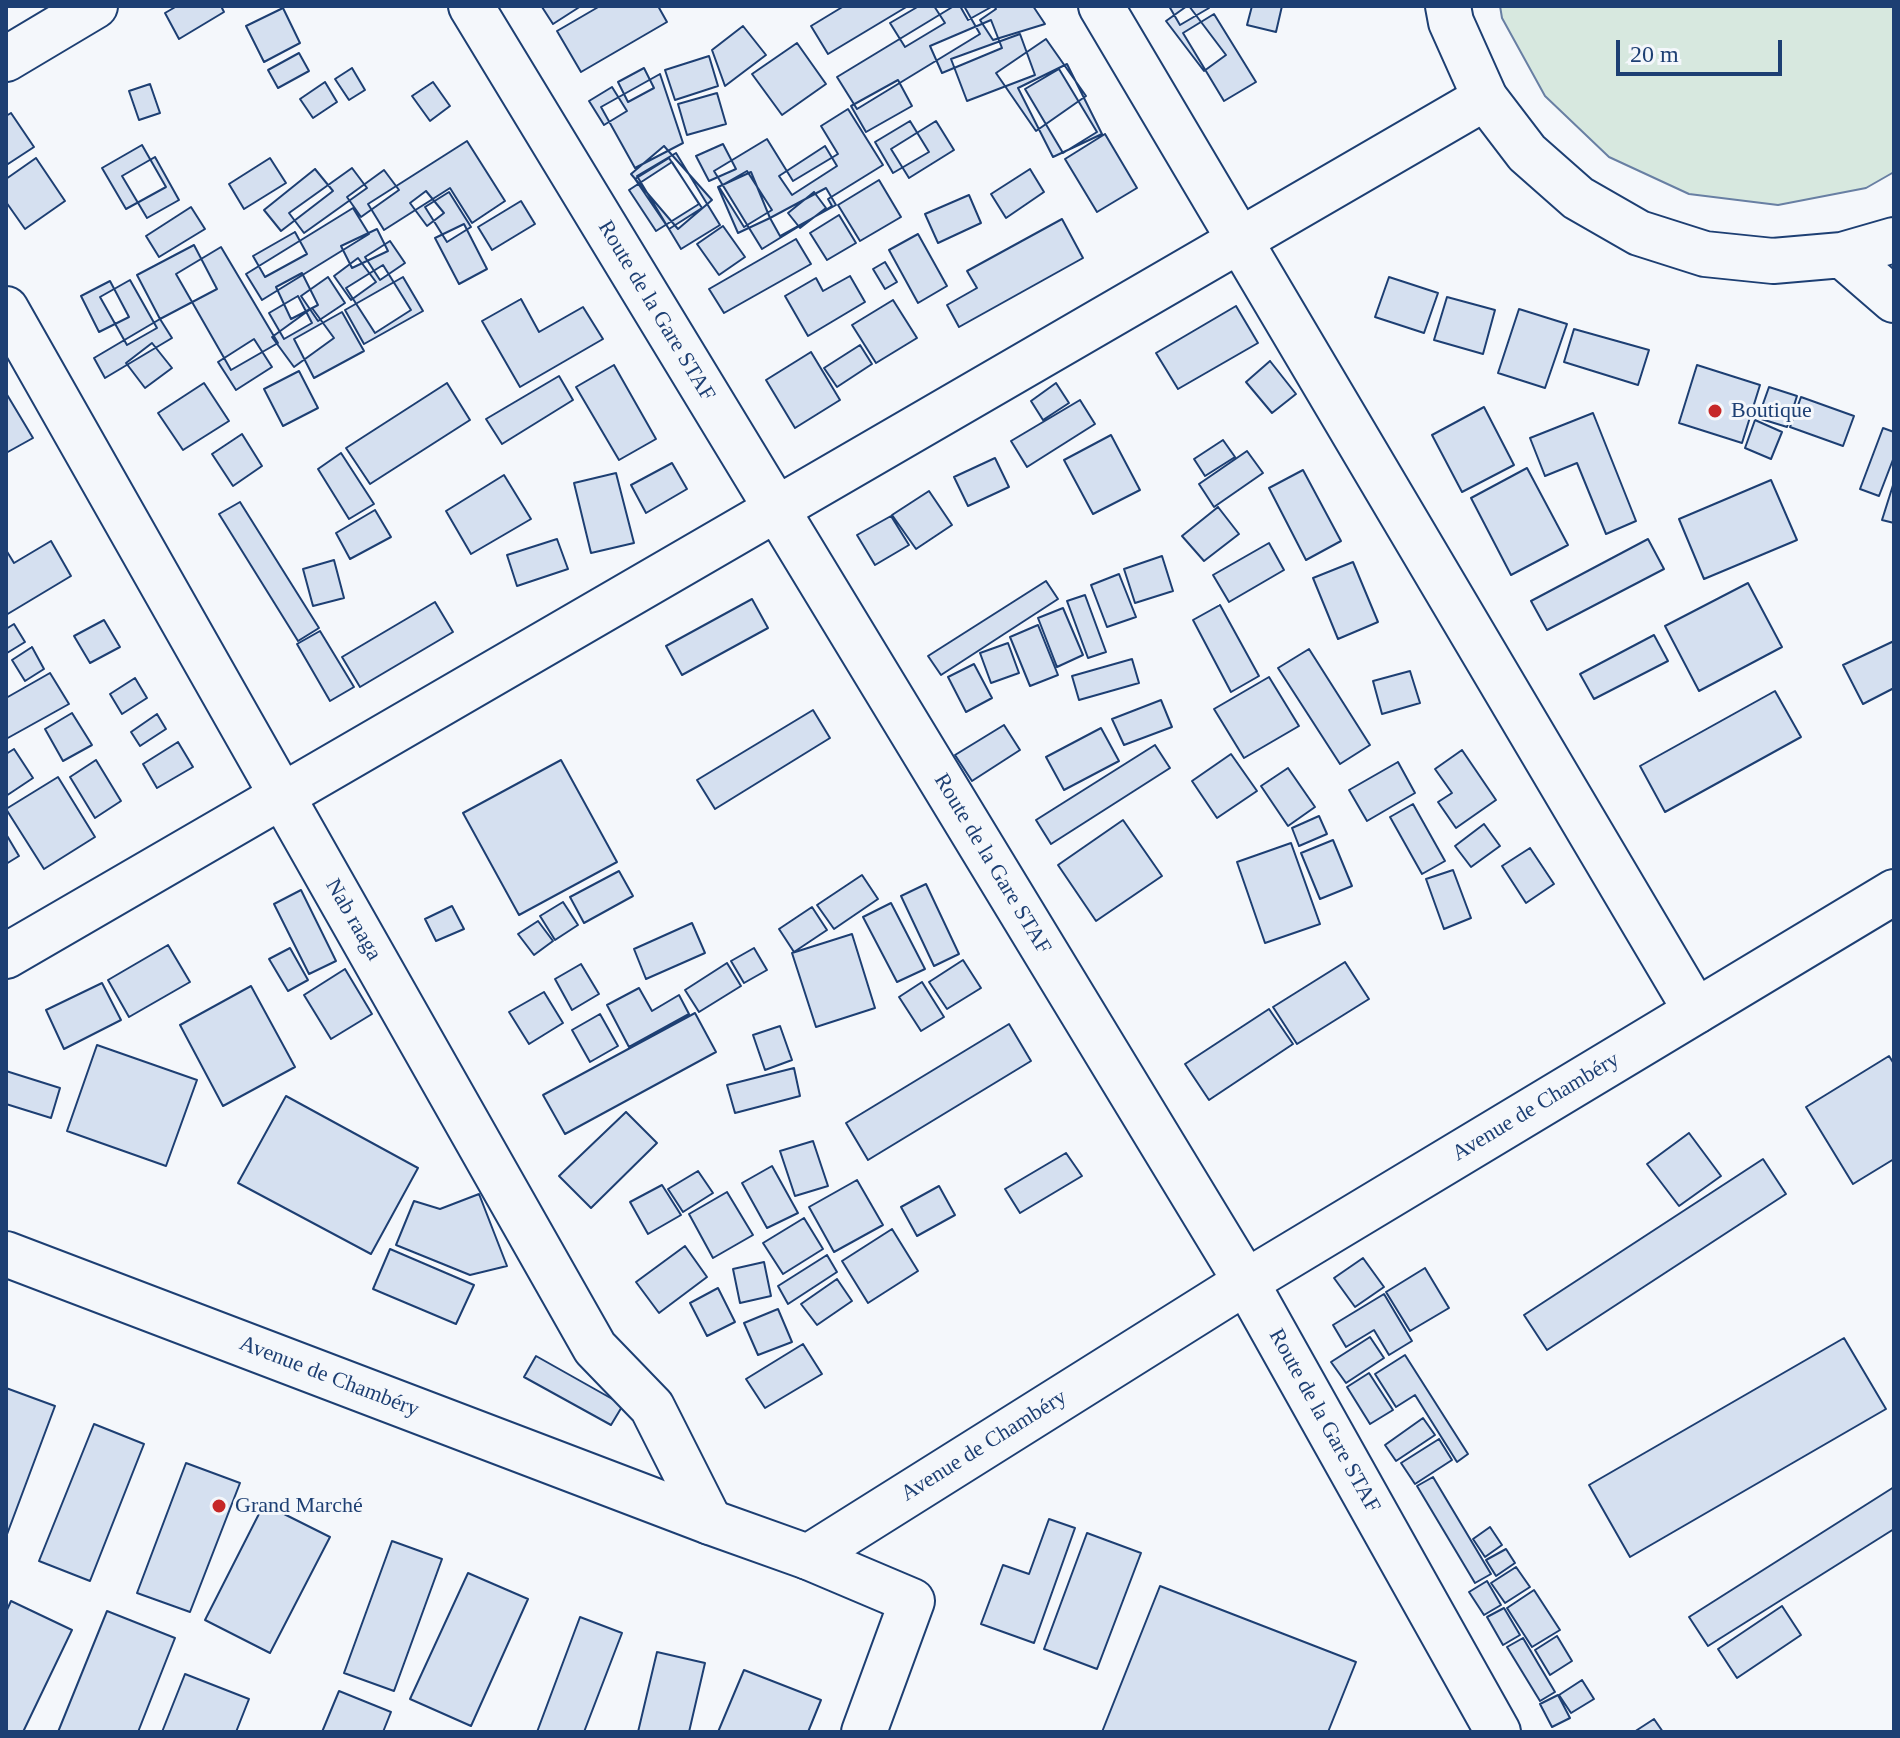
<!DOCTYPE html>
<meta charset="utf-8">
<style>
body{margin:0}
#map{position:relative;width:1900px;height:1738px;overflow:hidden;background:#f4f7fb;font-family:Georgia,serif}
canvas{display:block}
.frame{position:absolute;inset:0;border:8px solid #1d3f73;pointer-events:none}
.scale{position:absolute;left:1616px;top:40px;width:166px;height:36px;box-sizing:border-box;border:4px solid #1d3f73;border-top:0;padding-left:10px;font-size:24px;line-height:28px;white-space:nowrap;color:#1d3f73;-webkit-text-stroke:6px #f4f7fb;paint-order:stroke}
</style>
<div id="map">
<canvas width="1900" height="1738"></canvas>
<div class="frame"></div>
<div class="scale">20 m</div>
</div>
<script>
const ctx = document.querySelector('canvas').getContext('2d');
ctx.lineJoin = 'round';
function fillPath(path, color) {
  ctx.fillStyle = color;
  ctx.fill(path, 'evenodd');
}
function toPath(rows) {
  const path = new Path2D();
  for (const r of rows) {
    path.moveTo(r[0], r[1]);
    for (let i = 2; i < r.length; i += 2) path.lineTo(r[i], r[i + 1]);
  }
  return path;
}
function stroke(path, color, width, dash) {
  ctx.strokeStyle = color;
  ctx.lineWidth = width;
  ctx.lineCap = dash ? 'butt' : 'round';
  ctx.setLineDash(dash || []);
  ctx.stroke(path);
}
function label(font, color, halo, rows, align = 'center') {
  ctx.font = font + ' Georgia,serif';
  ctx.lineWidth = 6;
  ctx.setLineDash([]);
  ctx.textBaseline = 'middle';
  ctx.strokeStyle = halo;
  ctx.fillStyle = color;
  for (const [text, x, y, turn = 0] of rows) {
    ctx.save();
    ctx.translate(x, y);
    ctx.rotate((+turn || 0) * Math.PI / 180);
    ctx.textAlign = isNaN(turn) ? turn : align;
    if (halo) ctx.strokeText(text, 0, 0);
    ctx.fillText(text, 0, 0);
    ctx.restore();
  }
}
const green = toPath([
 [1500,6,1894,6,1894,172,1866,188,1778,205,1689,194,1609,157,1545,96,1502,18,1500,6]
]);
fillPath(green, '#d7e8df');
stroke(green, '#687fa3', 2);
const building = toPath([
 [177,6,221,6,224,12,179,39,165,13,177,6],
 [544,6,581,6,553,24,542,7,544,6],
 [600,6,658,6,667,22,581,72,557,31,600,6],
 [844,6,908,6,828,54,811,26,844,6],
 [919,6,934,6,945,23,905,47,890,23,919,6],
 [954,6,964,6,980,34,857,109,837,77,954,6],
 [960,6,993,6,968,20,960,6],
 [994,6,1033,6,1045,24,993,40,980,20,996,9,994,6],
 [1169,6,1208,6,1209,8,1180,25,1169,6],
 [1187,6,1189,6,1226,55,1204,71,1166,21,1187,6],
 [1252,6,1282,6,1276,32,1247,25,1252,6],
 [283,8,300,43,264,62,246,26,283,8],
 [1214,14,1256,82,1224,101,1183,33,1214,14],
 [991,20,1002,48,942,73,930,46,991,20],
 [743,26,766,55,725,86,712,50,743,26],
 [1020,34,1035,75,967,101,951,59,1020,34],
 [1046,39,1086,96,1036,131,996,73,1046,39],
 [797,43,826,84,782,115,752,74,797,43],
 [299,53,309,71,278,88,268,70,299,53],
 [709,56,718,86,675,100,665,70,709,56],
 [1067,64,1102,134,1053,157,1018,88,1067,64],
 [352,68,365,90,349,100,335,79,352,68],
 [644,68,654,88,628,102,618,82,644,68],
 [1059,69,1097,132,1063,153,1025,89,1059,69],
 [660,74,683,143,635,168,601,107,660,74],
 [898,80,912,106,866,132,851,106,898,80],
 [325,82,337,102,313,118,300,99,325,82],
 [433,82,450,106,430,121,412,96,433,82],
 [150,84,160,113,139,120,129,91,150,84],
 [612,87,627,111,604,125,589,101,612,87],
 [717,93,726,124,687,135,678,104,717,93],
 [848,109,883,165,828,199,832,206,762,249,714,171,767,139,793,181,838,154,821,126,848,109],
 [11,113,34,147,8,164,6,161,6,116,11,113],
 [910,121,929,152,893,173,875,142,910,121],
 [936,121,954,150,909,178,891,149,936,121],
 [1105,134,1137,188,1097,212,1065,159,1105,134],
 [467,141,505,201,472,223,450,188,384,230,368,204,467,141],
 [723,144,736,169,709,181,696,156,723,144],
 [142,145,166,187,126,209,102,168,142,145],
 [664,146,712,200,678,229,631,174,664,146],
 [825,146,837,166,792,195,779,176,825,146],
 [676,153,720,225,681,249,637,176,676,153],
 [155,157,179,200,147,218,122,176,155,157],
 [36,158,65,201,25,229,6,202,6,179,36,158],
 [270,158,286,183,244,209,229,184,270,158],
 [669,158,702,208,669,229,635,179,669,158],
 [672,162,699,204,656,231,629,190,672,162],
 [352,168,367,188,304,233,289,213,352,168],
 [315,169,333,191,281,231,264,210,315,169],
 [1030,169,1044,192,1006,218,991,194,1030,169],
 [384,170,399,190,361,217,347,197,384,170],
 [747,171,772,210,744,227,719,187,747,171],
 [751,172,770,218,738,233,718,187,751,172],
 [879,180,901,217,860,241,838,205,879,180],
 [826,188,836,205,780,236,770,218,826,188],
 [426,191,444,213,427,226,410,203,426,191],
 [449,192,471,227,447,242,425,207,449,192],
 [814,192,826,208,800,228,788,213,814,192],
 [969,195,981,223,938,243,925,214,969,195],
 [521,201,535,224,492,250,478,227,521,201],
 [191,207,205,229,159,257,146,236,191,207],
 [353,208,369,234,262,300,246,274,353,208],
 [839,215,856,243,827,260,810,233,839,215],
 [1062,219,1083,258,959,327,947,305,977,288,967,271,1062,219],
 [464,224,487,269,459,284,435,238,464,224],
 [723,226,745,257,719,275,697,244,723,226],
 [377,229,388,251,352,268,341,246,377,229],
 [295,232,307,254,265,277,253,256,295,232],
 [918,234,947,286,918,303,889,250,918,234],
 [796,239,811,264,724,313,709,289,796,239],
 [390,241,405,263,380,280,365,257,390,241],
 [194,245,217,289,160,319,137,275,194,245],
 [221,247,278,343,231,370,176,274,221,247],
 [358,258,376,282,351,300,334,276,358,258],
 [885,262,897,282,885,289,873,269,885,262],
 [383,265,411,310,375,333,346,288,383,265],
 [302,273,318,305,291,319,276,287,302,273],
 [850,276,865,302,808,336,785,296,816,278,823,291,850,276],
 [328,277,345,303,318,321,301,296,328,277],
 [403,277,423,311,364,344,345,310,403,277],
 [1389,277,1438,293,1424,333,1375,317,1389,277],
 [130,280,157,328,127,345,100,297,130,280],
 [110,281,129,317,99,332,81,296,110,281],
 [298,296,312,323,284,339,269,313,298,296],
 [1447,297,1495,310,1483,354,1434,340,1447,297],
 [521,299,539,332,583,307,603,339,520,387,482,321,521,299],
 [893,300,917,338,876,363,852,325,893,300],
 [1236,306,1258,343,1178,389,1156,353,1236,306],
 [312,308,334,338,294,367,272,337,312,308],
 [1519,309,1567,324,1545,388,1498,373,1519,309],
 [342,312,364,351,314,378,294,339,342,312],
 [160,319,172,338,105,378,94,358,160,319],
 [1574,329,1649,350,1638,385,1564,362,1574,329],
 [254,339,272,367,236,390,218,362,254,339],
 [152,343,172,368,145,388,126,363,152,343],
 [860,345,872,364,837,387,824,368,860,345],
 [811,352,840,400,795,428,766,380,811,352],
 [1270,361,1296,394,1272,413,1246,382,1270,361],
 [614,365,656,439,619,460,576,387,614,365],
 [1697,365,1760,385,1742,443,1679,423,1697,365],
 [299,371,318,408,283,426,264,389,299,371],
 [559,376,573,400,502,444,486,419,559,376],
 [204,383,229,421,183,450,158,413,204,383],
 [447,383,470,420,370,484,346,448,447,383],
 [1056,383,1069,403,1043,420,1031,401,1056,383],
 [1769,387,1797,396,1787,427,1758,418,1769,387],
 [6,393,33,438,6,453,6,393],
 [1801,397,1854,416,1843,446,1790,427,1801,397],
 [1080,400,1095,424,1027,467,1011,441,1080,400],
 [1484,407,1514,465,1462,492,1432,435,1484,407],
 [1593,413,1636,521,1606,534,1577,463,1545,476,1530,438,1593,413],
 [1755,420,1782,432,1771,459,1745,448,1755,420],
 [1883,428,1894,432,1894,457,1879,496,1860,489,1883,428],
 [242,434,262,466,233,486,212,454,242,434],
 [1111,435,1140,490,1093,514,1064,460,1111,435],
 [1223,440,1235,457,1205,476,1194,459,1223,440],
 [1247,451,1263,473,1214,507,1199,484,1247,451],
 [341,453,374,504,349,519,318,469,341,453],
 [995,458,1009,487,968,506,954,477,995,458],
 [672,463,687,489,646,513,631,485,672,463],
 [1527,468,1568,545,1511,575,1471,498,1527,468],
 [1303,470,1341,541,1306,560,1269,488,1303,470],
 [616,473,634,543,591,553,574,483,616,473],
 [504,475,531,519,471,554,446,511,504,475],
 [1771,480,1797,540,1704,579,1679,519,1771,480],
 [1894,482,1894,523,1882,520,1894,482],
 [929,491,952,525,916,549,892,515,929,491],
 [240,502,319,628,298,641,219,514,240,502],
 [1218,507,1239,534,1204,561,1182,536,1218,507],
 [375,510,391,537,350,559,336,533,375,510],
 [891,516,909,545,875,565,857,535,891,516],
 [557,539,568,569,517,586,507,555,557,539],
 [1648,539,1664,569,1547,630,1531,601,1648,539],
 [51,541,71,576,6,615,6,550,14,563,51,541],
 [1269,543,1284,570,1229,602,1213,575,1269,543],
 [1162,556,1173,591,1135,603,1124,569,1162,556],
 [334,560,344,598,313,606,303,569,334,560],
 [1353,562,1378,622,1338,639,1313,578,1353,562],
 [1119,574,1136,617,1107,627,1091,585,1119,574],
 [1046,581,1058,599,941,675,928,656,1046,581],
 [1748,583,1782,647,1699,691,1665,626,1748,583],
 [1085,595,1106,652,1088,658,1067,601,1085,595],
 [752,599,768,628,682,675,666,646,752,599],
 [435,602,453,632,360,687,342,657,435,602],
 [1220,605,1259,676,1231,692,1193,620,1220,605],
 [1063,608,1083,655,1057,667,1038,618,1063,608],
 [104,620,120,647,90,663,74,636,104,620],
 [14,624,25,642,7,653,6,629,14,624],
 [1038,625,1058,675,1030,686,1010,637,1038,625],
 [320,631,354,687,330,701,297,644,320,631],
 [1654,635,1668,661,1594,699,1580,674,1654,635],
 [1894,641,1894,688,1863,704,1843,665,1894,641],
 [1008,643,1019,673,991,683,980,653,1008,643],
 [32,647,44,669,25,681,12,660,32,647],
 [1309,649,1370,745,1340,764,1278,668,1309,649],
 [1132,659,1139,683,1079,700,1072,676,1132,659],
 [974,664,992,698,966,712,948,677,974,664],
 [1410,671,1420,703,1382,714,1373,681,1410,671],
 [50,673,69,704,6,739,6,698,50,673],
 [1269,677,1299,726,1244,758,1214,709,1269,677],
 [135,678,147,698,122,714,110,694,135,678],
 [1775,691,1801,737,1665,812,1640,766,1775,691],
 [1161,700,1172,727,1124,745,1112,719,1161,700],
 [813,710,830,738,715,809,697,780,813,710],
 [72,713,92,745,63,761,45,729,72,713],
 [157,714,166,729,140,746,131,732,157,714],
 [1004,725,1020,750,972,781,955,755,1004,725],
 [1101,728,1119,761,1064,790,1046,757,1101,728],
 [178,742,193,767,157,788,143,764,178,742],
 [1155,745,1170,768,1051,844,1036,820,1155,745],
 [14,749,33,778,6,796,6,754,14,749],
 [1462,750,1496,800,1456,828,1438,802,1452,793,1435,769,1462,750],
 [1231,754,1257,791,1217,818,1192,781,1231,754],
 [96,760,121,801,95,818,70,777,96,760],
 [561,760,617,862,519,915,463,813,561,760],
 [1398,762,1415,793,1367,821,1349,790,1398,762],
 [1288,768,1315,807,1288,826,1261,786,1288,768],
 [58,777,95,837,44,869,6,809,58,777],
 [1413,804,1445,861,1422,874,1390,817,1413,804],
 [1319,816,1327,834,1299,846,1292,828,1319,816],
 [1123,820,1162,876,1096,921,1058,865,1123,820],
 [1484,824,1500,846,1471,867,1455,846,1484,824],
 [6,834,19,856,6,864,6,834],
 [1333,840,1352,886,1320,899,1301,853,1333,840],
 [1291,843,1320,924,1265,943,1237,862,1291,843],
 [1530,848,1554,884,1526,903,1502,866,1530,848],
 [1453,870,1471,918,1444,929,1426,879,1453,870],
 [619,871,633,896,584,923,570,897,619,871],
 [862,875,878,899,834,929,817,905,862,875],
 [926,884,959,954,934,966,901,896,926,884],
 [301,890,336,961,309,974,274,904,301,890],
 [563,902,578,925,555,940,540,916,563,902],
 [891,903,925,969,897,982,863,917,891,903],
 [452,906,464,929,436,941,425,919,452,906],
 [812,907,827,930,794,952,779,929,812,907],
 [538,921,553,941,534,955,518,934,538,921],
 [692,923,705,953,646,979,634,949,692,923],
 [852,934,875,1008,816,1027,792,953,852,934],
 [168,945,190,982,129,1017,108,980,168,945],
 [290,948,308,980,288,991,269,959,290,948],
 [754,948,767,970,744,983,731,961,754,948],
 [963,960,981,988,947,1009,929,982,963,960],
 [1345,962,1369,999,1297,1044,1273,1007,1345,962],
 [727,963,741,986,699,1012,685,990,727,963],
 [581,964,599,994,572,1010,555,979,581,964],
 [345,969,372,1014,331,1039,304,995,345,969],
 [922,982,944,1017,921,1031,899,997,922,982],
 [102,983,121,1020,64,1049,46,1010,102,983],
 [251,986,295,1067,223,1106,180,1025,251,986],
 [639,988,652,1011,679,995,689,1014,629,1047,607,1005,639,988],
 [544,992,563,1023,529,1044,509,1012,544,992],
 [1269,1009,1293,1044,1209,1100,1185,1064,1269,1009],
 [695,1013,716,1052,565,1134,543,1095,695,1013],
 [600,1014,618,1046,590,1062,572,1030,600,1014],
 [1009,1024,1031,1061,868,1160,846,1123,1009,1024],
 [780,1026,792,1060,765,1070,753,1035,780,1026],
 [97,1045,197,1080,166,1166,67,1131,97,1045],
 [1889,1056,1894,1064,1894,1159,1853,1184,1806,1107,1889,1056],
 [794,1068,800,1096,735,1113,727,1085,794,1068],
 [6,1071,60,1088,51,1118,6,1104,6,1071],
 [286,1096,418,1168,371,1254,238,1183,286,1096],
 [626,1112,657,1143,591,1208,559,1176,626,1112],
 [1689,1133,1721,1176,1679,1206,1647,1164,1689,1133],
 [813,1141,828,1186,795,1196,780,1151,813,1141],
 [1066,1153,1082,1176,1020,1213,1005,1189,1066,1153],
 [1763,1159,1786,1194,1547,1350,1524,1315,1763,1159],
 [772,1166,798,1213,767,1228,742,1183,772,1166],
 [698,1171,713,1193,683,1212,668,1189,698,1171],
 [857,1180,883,1225,834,1252,809,1207,857,1180],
 [662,1185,681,1215,648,1234,630,1202,662,1185],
 [939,1186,955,1215,917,1236,901,1207,939,1186],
 [727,1192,753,1235,713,1258,689,1214,727,1192],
 [479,1194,507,1266,470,1275,396,1245,414,1201,440,1209,479,1194],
 [804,1218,823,1249,783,1274,763,1243,804,1218],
 [892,1229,918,1271,868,1303,842,1261,892,1229],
 [685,1246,707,1277,659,1313,636,1282,685,1246],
 [390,1249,474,1285,456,1324,373,1289,390,1249],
 [827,1255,837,1272,788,1304,778,1286,827,1255],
 [1363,1258,1384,1287,1355,1307,1334,1278,1363,1258],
 [764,1262,771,1296,740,1303,733,1269,764,1262],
 [1425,1268,1449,1308,1410,1331,1386,1292,1425,1268],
 [837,1279,852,1301,817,1325,801,1304,837,1279],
 [718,1288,735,1322,707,1336,690,1303,718,1288],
 [1384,1294,1412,1341,1389,1355,1374,1330,1346,1347,1333,1325,1384,1294],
 [778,1309,792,1342,758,1355,744,1323,778,1309],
 [1370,1337,1384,1358,1346,1383,1331,1362,1370,1337],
 [1844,1338,1886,1409,1630,1557,1589,1485,1844,1338],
 [803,1344,822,1374,765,1408,746,1379,803,1344],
 [1405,1355,1468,1454,1457,1462,1415,1395,1396,1407,1375,1374,1405,1355],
 [536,1356,623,1405,611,1425,524,1377,536,1356],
 [1369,1373,1393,1410,1370,1424,1347,1387,1369,1373],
 [6,1388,55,1406,6,1537,6,1388],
 [1423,1418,1435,1435,1396,1461,1385,1445,1423,1418],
 [94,1424,144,1444,90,1581,39,1561,94,1424],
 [1439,1439,1452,1460,1415,1484,1401,1463,1439,1439],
 [186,1463,240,1483,190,1612,137,1593,186,1463],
 [1433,1477,1491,1574,1475,1583,1417,1486,1433,1477],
 [1894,1487,1894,1529,1708,1646,1689,1617,1894,1487],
 [264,1504,330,1537,270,1653,205,1620,264,1504],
 [1049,1519,1075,1528,1034,1643,981,1624,1003,1565,1029,1574,1049,1519],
 [1490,1527,1502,1545,1485,1557,1473,1539,1490,1527],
 [1087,1533,1141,1553,1097,1669,1044,1649,1087,1533],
 [392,1541,442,1559,394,1691,344,1673,392,1541],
 [1506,1549,1515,1563,1496,1576,1486,1560,1506,1549],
 [1516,1567,1530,1587,1505,1603,1491,1583,1516,1567],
 [468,1573,528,1599,471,1726,410,1699,468,1573],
 [1487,1581,1501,1605,1484,1615,1469,1592,1487,1581],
 [1160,1586,1356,1662,1328,1732,1102,1732,1160,1586],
 [1534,1590,1560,1630,1532,1647,1507,1608,1534,1590],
 [11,1601,72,1630,23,1732,6,1732,6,1612,11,1601],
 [1782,1606,1801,1635,1737,1678,1718,1649,1782,1606],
 [1504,1608,1520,1635,1503,1645,1487,1617,1504,1608],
 [107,1611,175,1638,138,1732,58,1732,107,1611],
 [580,1617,622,1633,584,1732,537,1732,580,1617],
 [1557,1636,1572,1661,1550,1675,1535,1650,1557,1636],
 [1523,1638,1555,1692,1540,1701,1507,1647,1523,1638],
 [657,1652,705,1663,689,1732,638,1732,657,1652],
 [744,1670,821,1700,808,1732,718,1732,744,1670],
 [185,1674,249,1699,236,1732,162,1732,185,1674],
 [1582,1680,1594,1699,1571,1713,1559,1695,1582,1680],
 [339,1691,391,1712,383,1732,322,1732,339,1691],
 [1558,1695,1570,1718,1552,1727,1540,1704,1558,1695],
 [1654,1719,1663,1732,1634,1732,1654,1719]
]);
fillPath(building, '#d5e0f0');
stroke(building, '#1d3f73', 2);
const street = toPath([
 [471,6,1246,1282,1498,1732],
 [1101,6,1696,1011],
 [6,59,95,6],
 [6,309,595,1348,652,1407,710,1522],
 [6,956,1485,98],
 [808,1557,912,1601,864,1732]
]);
const secondary = toPath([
 [1448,6,1451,22,1485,98,1527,153,1578,198,1639,233,1705,254,1773,261,1842,255,1894,240],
 [1842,255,1894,300],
 [6,1254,710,1522,808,1557,1246,1282,1894,892]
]);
stroke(street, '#1d3f73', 48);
stroke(secondary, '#1d3f73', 48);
stroke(street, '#f4f7fb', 44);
stroke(secondary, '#f4f7fb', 44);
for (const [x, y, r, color] of [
 [1715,411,8,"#c62828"],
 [219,1506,8,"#c62828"]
]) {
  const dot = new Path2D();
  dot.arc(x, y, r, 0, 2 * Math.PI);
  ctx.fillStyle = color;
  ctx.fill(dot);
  stroke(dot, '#f4f7fb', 3);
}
label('22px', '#1d3f73', '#f4f7fb', [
 ["Route de la Gare STAF",656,311,59],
 ["Route de la Gare STAF",992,864,59],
 ["Nab raaga",353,920,60],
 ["Avenue de Chambéry",1536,1107,-31],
 ["Avenue de Chambéry",329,1377,21],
 ["Route de la Gare STAF",1324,1421,61],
 ["Avenue de Chambéry",984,1446,-32]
]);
label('22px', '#1d3f73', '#f4f7fb', [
 ["Boutique",1731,411],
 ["Grand Marché",235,1506]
], 'left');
</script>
